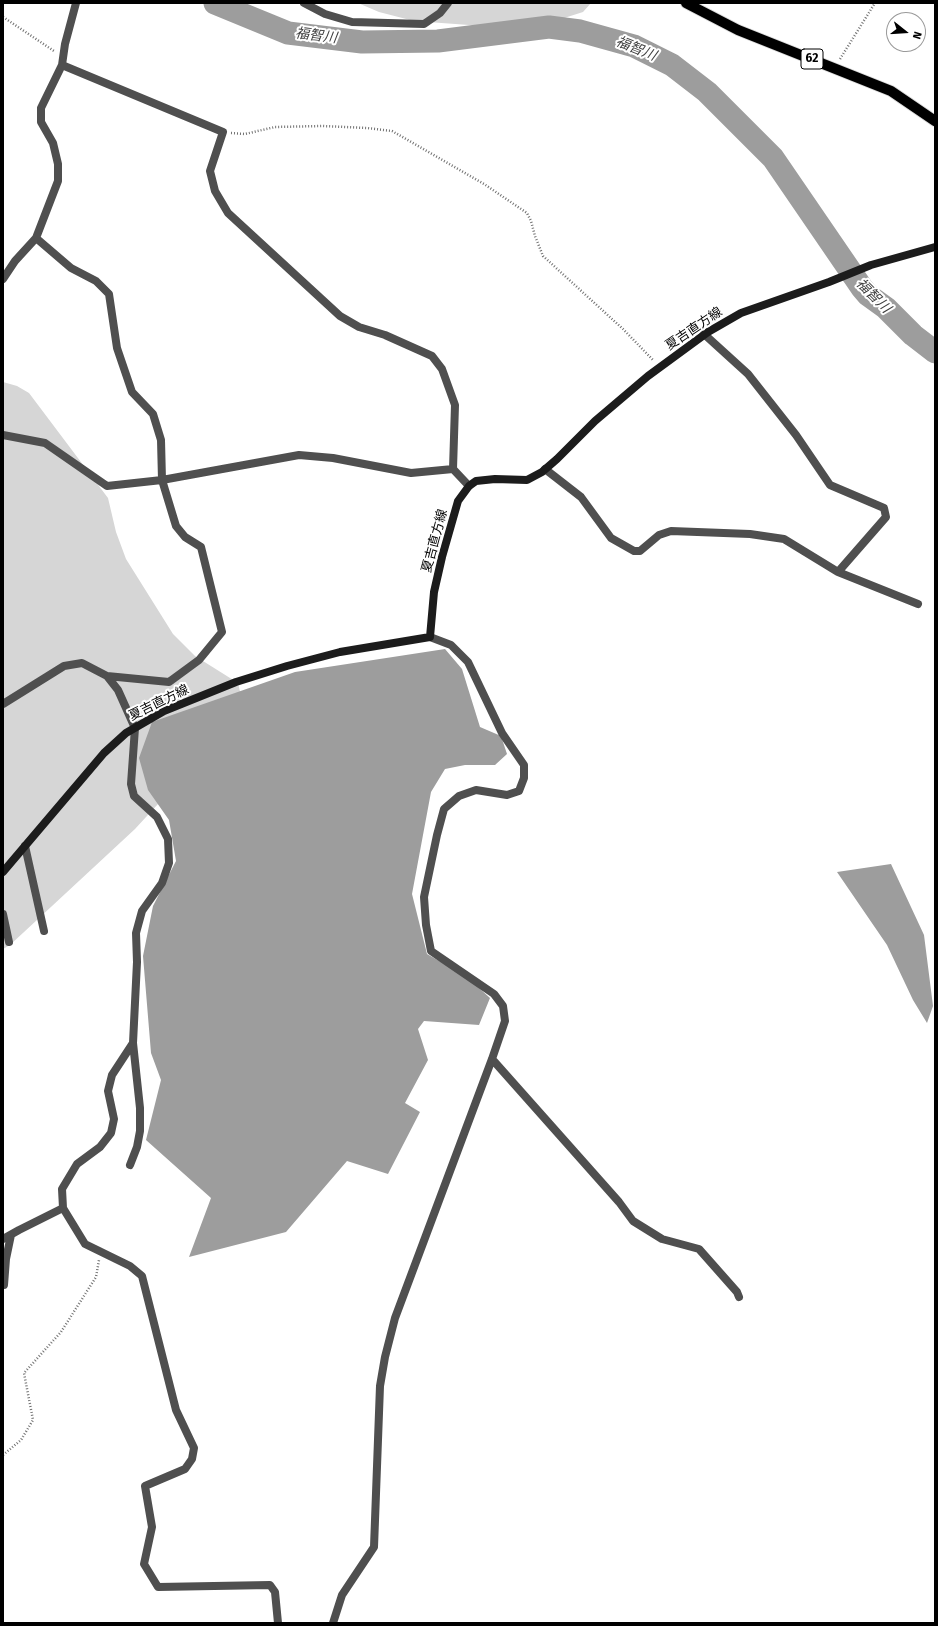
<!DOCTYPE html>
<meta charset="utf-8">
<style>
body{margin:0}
#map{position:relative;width:938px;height:1626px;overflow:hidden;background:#fff;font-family:"Fira Sans",sans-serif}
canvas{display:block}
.frame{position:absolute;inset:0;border:4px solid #000;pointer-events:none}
.north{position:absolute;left:886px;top:12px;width:40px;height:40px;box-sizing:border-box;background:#fff;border:1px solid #999;border-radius:50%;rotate:107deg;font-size:11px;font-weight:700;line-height:16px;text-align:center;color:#000}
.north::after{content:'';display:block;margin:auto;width:14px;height:18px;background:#000;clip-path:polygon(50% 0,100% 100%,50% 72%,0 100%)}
</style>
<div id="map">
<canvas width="938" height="1626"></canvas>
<div class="frame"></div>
<div class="north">N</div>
</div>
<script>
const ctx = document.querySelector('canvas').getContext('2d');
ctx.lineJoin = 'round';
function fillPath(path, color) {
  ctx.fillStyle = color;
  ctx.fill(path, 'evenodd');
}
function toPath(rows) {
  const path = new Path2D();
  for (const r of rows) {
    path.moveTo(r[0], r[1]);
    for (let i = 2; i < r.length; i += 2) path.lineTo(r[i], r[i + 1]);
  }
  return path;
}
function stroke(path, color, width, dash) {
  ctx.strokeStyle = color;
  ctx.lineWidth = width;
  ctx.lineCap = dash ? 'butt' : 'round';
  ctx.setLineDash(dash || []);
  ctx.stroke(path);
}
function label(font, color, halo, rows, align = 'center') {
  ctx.font = font + ' "Fira Sans","Noto Sans JP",sans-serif';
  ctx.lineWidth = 4;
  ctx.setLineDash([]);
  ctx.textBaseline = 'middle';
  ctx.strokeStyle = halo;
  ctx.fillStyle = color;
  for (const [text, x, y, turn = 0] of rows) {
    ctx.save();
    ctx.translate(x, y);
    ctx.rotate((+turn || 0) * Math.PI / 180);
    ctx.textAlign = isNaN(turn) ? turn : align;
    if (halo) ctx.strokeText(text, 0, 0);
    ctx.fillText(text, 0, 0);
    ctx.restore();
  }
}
fillPath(toPath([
 [358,3,591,3,583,12,561,19,518,25,469,25,414,21,379,12],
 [3,382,17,386,29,393,108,498,116,532,126,559,173,634,195,656,238,683,241,696,204,754,135,829,10,945,3,949]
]), '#d6d6d6');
fillPath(toPath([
 [445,649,462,669,480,727,501,736,507,754,495,765,465,765,445,769,431,792,412,894,427,954,467,977,490,998,479,1025,424,1021,418,1029,428,1060,405,1103,420,1112,388,1174,347,1161,286,1232,189,1257,211,1198,146,1140,161,1080,151,1053,143,956,153,906,176,861,169,820,148,790,139,758,152,722,295,672],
 [891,864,924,935,933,1006,927,1023,913,1000,887,945,837,872]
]), '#9d9d9d');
stroke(toPath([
 [215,3,288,33,362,42,438,41,549,27,580,31,634,46,672,65,707,92,773,158,862,288,868,295,886,308,913,335,935,352]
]), '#9d9d9d', 23);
const primary = toPath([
 [686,3,738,30,891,91,935,121]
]);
stroke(primary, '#dbdbdb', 12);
stroke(toPath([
 [3,17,54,51],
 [840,59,875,3],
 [231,133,245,134,275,127,323,126,367,128,392,131,484,184,527,213,531,221,535,236,543,256,623,329,653,360],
 [3,1455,21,1440,33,1420,24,1373,61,1332,96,1277,99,1260]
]), '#717171', 2.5, [1, 2]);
stroke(toPath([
 [76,3,65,44,62,65,223,132,210,171,215,191,228,213,340,316,359,327,385,335,432,356,442,369,455,405,453,469,469,486],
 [304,3,325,14,352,22,424,24,440,13,448,3],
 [36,238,71,268,96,281,109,294,117,348,132,392,153,414,161,440,162,480,176,526,185,537,201,547,222,632,199,660,169,682,107,676],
 [3,279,15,261,36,238,58,181,58,164,53,143,41,122,41,108,62,65],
 [704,334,748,374,796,435,830,485,884,508,886,517,838,572,918,604],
 [3,435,45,443,107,486,162,480,299,455,333,458,411,473,453,469],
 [545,469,581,497,611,538,634,551,640,551,659,535,671,531,750,534,784,539,838,572],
 [3,704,64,666,82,663,107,676,118,690,135,728,131,784,134,796,157,817,168,839,169,863,162,883,142,911,136,933,137,962,133,1043,112,1075,108,1091,114,1119,111,1133,100,1147,77,1164,62,1189,63,1208,85,1244,130,1266,142,1276,176,1410,194,1448,192,1459,185,1469,145,1486,152,1527,144,1564,158,1587,270,1585,275,1592,278,1623],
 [25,846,44,931],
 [3,914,9,942],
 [492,1059,619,1202,633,1221,662,1239,699,1249,737,1292,739,1297],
 [130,1165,137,1147,140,1131,140,1108,133,1043],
 [3,1239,19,1230,63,1208],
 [4,1285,6,1259,11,1235],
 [333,1623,342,1595,374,1547,380,1386,385,1357,395,1318,492,1059,505,1021,503,1006,494,994,431,951,426,925,424,897,437,835,444,809,459,796,476,790,507,795,519,791,524,778,524,765,502,733,468,662,451,645,430,637]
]), '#4f4f4f', 8);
stroke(toPath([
 [3,872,104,753,126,733,164,711,236,682,287,666,340,652,430,637,434,592,442,557,458,501,469,486,476,481,495,479,527,480,542,472,557,459,595,421,648,376,708,332,741,313,829,282,871,265,935,247]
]), '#1c1c1c', 8);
stroke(primary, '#000', 10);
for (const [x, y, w] of [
 [812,59,22]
]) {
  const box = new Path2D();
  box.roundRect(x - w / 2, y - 10, w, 20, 3);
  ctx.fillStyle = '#fff';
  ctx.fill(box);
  stroke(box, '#000', 1);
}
label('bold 12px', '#000', null, [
 ["62",812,59]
]);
label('13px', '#000', '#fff', [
 ["夏吉直方線",694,329,-34],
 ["夏吉直方線",435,541,-75],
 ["夏吉直方線",159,703,-26]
]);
label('italic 14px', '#3e3e3e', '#fff', [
 ["福智川",316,36,7],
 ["福智川",636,49,22],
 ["福智川",873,296,45]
]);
</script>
